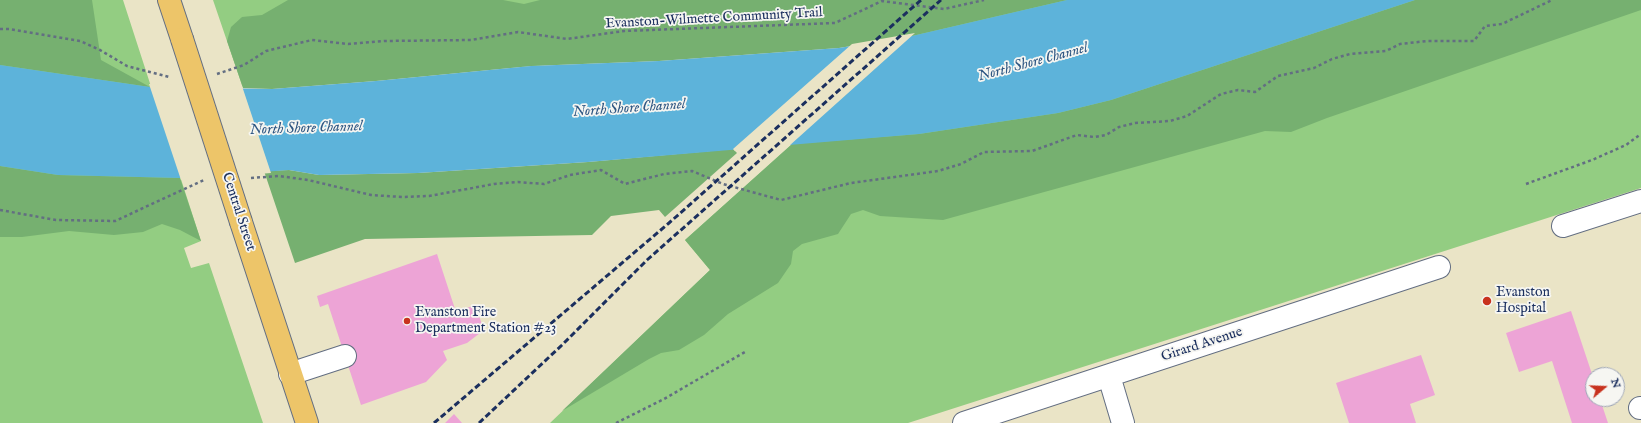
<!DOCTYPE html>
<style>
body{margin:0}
#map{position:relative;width:1641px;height:423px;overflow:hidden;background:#eae4c6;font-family:"IM FELL English",serif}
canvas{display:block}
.north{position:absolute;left:1585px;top:367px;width:40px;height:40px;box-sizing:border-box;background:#f6f6f2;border:1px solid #9ea6b7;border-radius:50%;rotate:71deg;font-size:11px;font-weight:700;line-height:16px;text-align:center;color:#1b2f5e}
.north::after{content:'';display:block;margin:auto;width:14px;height:18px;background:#c8321e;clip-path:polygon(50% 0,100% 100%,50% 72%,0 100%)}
</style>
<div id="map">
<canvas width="1641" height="423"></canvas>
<div class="north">N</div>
</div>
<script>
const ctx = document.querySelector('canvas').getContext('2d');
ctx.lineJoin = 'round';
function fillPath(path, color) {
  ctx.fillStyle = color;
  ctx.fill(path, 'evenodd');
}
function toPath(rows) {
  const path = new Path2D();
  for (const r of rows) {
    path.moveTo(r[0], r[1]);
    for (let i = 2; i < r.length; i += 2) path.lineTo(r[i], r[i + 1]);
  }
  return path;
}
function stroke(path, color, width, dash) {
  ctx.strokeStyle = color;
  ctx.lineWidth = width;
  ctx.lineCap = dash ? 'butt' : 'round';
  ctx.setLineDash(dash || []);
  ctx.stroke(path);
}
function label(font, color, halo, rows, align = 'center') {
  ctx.font = font + ' "IM FELL English",serif';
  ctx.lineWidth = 3.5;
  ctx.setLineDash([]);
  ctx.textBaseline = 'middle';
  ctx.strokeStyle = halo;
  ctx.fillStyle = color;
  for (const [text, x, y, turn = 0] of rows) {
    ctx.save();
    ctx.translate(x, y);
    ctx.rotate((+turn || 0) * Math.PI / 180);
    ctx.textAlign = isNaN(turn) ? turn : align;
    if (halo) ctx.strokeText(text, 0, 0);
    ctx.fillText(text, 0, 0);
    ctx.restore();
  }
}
fillPath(toPath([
 [0,0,123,0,201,241,184,248,191,268,209,263,263,423,0,423],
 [213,0,1641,0,1641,188,908,423,550,423,710,270,685,240,912,37,243,88]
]), '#93cd82');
fillPath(toPath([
 [0,0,92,0,101,60,150,87,0,65],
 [288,0,503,0,524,4,540,0,1067,0,912,36,839,48,659,61,531,66,376,81,272,89,243,88,227,41,231,27,242,17,262,15],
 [1415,0,1641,0,1641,10,1327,118,1291,132,1265,131,943,220,880,216,863,210,851,214,838,234,802,244,793,251,791,264,778,283,728,314,704,335,679,350,661,353,649,359,562,411,710,270,685,240,792,144,919,134,1058,113,1111,100],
 [733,149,737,153,665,217,659,210,611,216,592,235,365,239,295,263,264,171,289,170,319,175,418,173,588,162],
 [0,166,58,175,180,178,201,241,180,230,162,224,143,232,114,235,69,231,22,237,0,237]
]), '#76b070');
fillPath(toPath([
 [1067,0,1415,0,1111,100,1058,113,919,134,588,162,418,173,319,175,289,170,180,178,58,175,0,166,0,65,150,87,272,89,376,81,531,66,659,61,839,48,912,36]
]), '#5db3da');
fillPath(toPath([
 [915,33,789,146,735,151,733,149,852,44],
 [149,84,242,86,271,173,181,180]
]), '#eae4c6');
fillPath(toPath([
 [437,254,456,312,475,305,484,330,467,343,443,351,447,360,426,382,361,405,328,304,320,307,317,296],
 [1571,311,1593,377,1593,399,1600,399,1608,423,1572,423,1552,361,1519,372,1506,333],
 [1421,355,1435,395,1410,404,1416,423,1349,423,1336,383],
 [454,414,462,423,445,423]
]), '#eda4d6');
const minor = toPath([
 [1563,226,1641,201],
 [290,374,345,356],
 [1109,376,1123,423],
 [1640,408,1641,408],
 [964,423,1439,267]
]);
const major = toPath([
 [169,0,182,39],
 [241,222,307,423]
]);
stroke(minor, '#636e82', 24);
stroke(major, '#636e82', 24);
stroke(toPath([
 [0,29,9,29,80,41,100,50,127,66,169,77],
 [217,74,244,65,266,51,312,40,348,44,385,41,471,40,518,32,567,39,624,31,835,23,882,1,944,9,984,0],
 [251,178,279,176,308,180,371,195,402,197,429,196,494,184,518,182,544,184,570,175,601,170,625,184,664,174,692,171,723,184,781,200,851,183,938,171,961,164,984,152,1032,151,1077,135,1094,137,1106,135,1119,127,1135,123,1170,121,1187,116,1221,94,1238,90,1255,92,1278,76,1314,68,1332,59,1350,54,1386,51,1400,44,1427,41,1474,41,1485,26,1502,24,1552,0],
 [1526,184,1592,160,1626,145,1641,134],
 [0,210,56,220,115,221,204,180],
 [616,423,664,399,745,352]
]), '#636e82', 2.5, [3, 3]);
stroke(minor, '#fff', 22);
stroke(major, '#edc569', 22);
stroke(toPath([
 [434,423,669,223,921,0],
 [479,423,562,345,647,260,941,0]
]), '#1b2f5e', 3, [6, 3]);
const majorBridge = toPath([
 [182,39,241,222]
]);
stroke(majorBridge, '#636e82', 24, []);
stroke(majorBridge, '#edc569', 22);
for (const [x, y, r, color] of [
 [1487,301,5,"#c8321e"],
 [407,321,4,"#c8321e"]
]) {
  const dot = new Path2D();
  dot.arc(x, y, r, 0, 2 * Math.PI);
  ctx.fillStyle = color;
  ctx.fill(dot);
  stroke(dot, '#f6f6f2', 1.5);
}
label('14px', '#1b2f5e', '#f6f6f2', [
 ["Evanston-Wilmette Community Trail",714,19,-3],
 ["Central Street",238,212,72],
 ["Girard Avenue",1202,345,-18]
]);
label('14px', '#1b2f5e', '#f6f6f2', [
 ["Evanston",1496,293],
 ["Hospital",1496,309],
 ["Evanston Fire",415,313],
 ["Department Station #23",415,329]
], 'left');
label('italic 15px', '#2f5783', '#f6f6f2', [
 ["North Shore Channel",1033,63,-15],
 ["North Shore Channel",629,109,-4],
 ["North Shore Channel",306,129,-2]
]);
</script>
